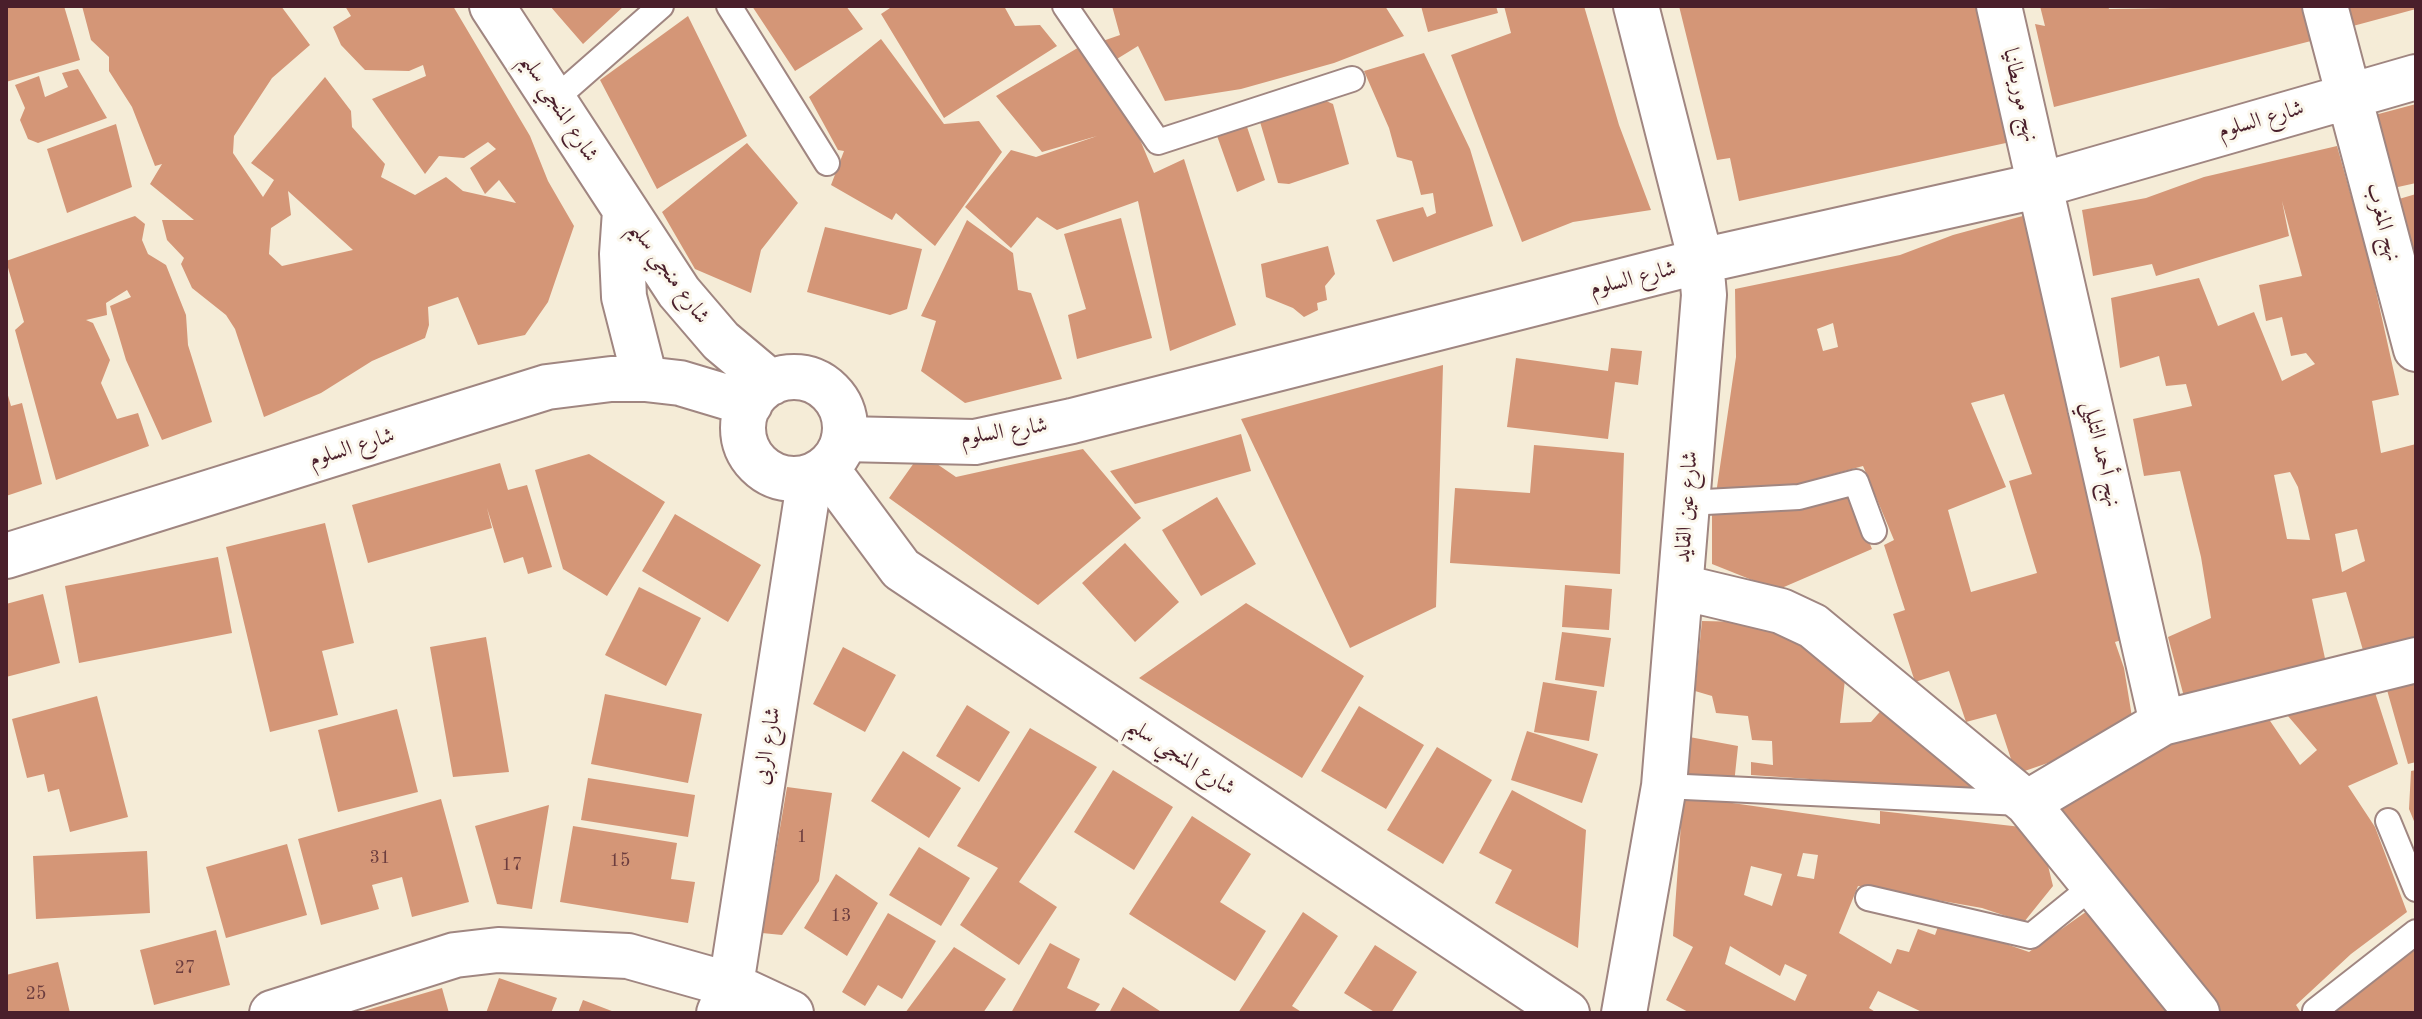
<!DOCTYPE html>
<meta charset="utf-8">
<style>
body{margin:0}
#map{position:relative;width:2422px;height:1019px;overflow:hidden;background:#f5ecd7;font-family:"Old Standard TT",serif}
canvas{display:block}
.frame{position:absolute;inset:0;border:8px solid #4a1f2b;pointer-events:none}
</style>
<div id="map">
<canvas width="2422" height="1019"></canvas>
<div class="frame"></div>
</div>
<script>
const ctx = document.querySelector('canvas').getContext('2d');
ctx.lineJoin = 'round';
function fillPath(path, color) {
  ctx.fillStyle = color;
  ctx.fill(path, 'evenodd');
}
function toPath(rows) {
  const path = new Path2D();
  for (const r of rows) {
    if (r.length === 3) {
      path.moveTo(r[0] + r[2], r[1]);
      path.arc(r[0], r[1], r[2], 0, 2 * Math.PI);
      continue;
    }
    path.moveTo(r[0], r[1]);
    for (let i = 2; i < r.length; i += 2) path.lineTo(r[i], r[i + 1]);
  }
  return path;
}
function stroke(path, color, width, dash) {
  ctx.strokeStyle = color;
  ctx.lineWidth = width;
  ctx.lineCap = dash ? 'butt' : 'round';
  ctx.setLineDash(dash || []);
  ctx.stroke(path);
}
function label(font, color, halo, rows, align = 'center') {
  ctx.font = font + ' "Old Standard TT",Amiri,serif';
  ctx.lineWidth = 6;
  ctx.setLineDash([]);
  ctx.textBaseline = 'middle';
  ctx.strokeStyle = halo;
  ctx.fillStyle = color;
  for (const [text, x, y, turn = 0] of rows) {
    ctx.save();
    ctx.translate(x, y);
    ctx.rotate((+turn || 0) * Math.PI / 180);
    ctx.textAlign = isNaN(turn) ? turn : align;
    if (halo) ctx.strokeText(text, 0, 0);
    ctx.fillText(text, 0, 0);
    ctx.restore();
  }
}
fillPath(toPath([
 [6,6,64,6,80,60,6,82],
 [82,6,281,6,310,45,272,78,234,136,233,153,263,197,274,180,251,163,325,77,351,111,352,127,385,164,381,177,415,195,446,177,463,191,516,203,499,180,485,194,470,168,496,149,488,142,464,158,439,156,425,174,372,99,426,76,423,65,409,71,365,70,341,45,333,27,351,16,345,6,453,6,530,136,548,181,574,226,548,302,525,335,478,345,458,297,428,307,429,325,425,338,372,361,321,393,264,417,235,329,226,315,192,288,181,264,184,258,167,240,162,220,194,220,150,184,162,164,155,166,132,107,109,71,109,57,91,40],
 [288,191,353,250,282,266,269,254,271,228,291,215],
 [550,6,624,6,583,44],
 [752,6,846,6,863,29,795,71],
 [893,6,1004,6,1015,26,1040,25,1057,46,944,118,881,14],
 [1112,6,1385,6,1404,36,1334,63,1241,89,1165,101,1138,46,1112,62,1097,43,1120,35],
 [1421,6,1496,6,1498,13,1428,32],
 [1504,6,1584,6,1619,125,1651,210,1573,222,1522,242,1451,55,1511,33],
 [1679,6,1984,6,2015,141,1739,201,1730,158,1717,160],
 [2040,6,2108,6,2109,9,2301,6,2311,41,2054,107,2035,24,2045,26],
 [2348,6,2416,6,2416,9,2353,26],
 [688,16,747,136,657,189,600,80],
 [881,39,944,124,979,121,1002,152,935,246,896,213,892,220,831,185,844,151,838,150,809,97],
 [1081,46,1133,123,1154,173,1184,159,1236,325,1170,351,1138,201,1057,230,1037,217,1011,248,965,207,1011,150,1036,157,1097,136,1042,152,996,96],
 [1424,53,1470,149,1493,226,1393,262,1376,220,1423,207,1427,217,1436,213,1433,193,1421,195,1412,161,1397,157,1389,128,1364,71],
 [78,69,107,118,38,143,28,139,20,120,25,108,15,85,39,76,45,97,68,87,62,73],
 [1315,96,1333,104,1349,164,1289,184,1278,183,1258,115],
 [2416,104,2416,183,2389,189,2371,116],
 [1245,121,1265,180,1237,192,1216,133],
 [116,124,132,187,67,213,47,149],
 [747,143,798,203,761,250,751,293,695,269,662,212],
 [2337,146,2369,260,2399,395,2372,401,2381,453,2416,444,2416,650,2367,664,2346,592,2312,599,2328,672,2187,708,2168,637,2211,618,2201,557,2180,471,2144,476,2133,419,2192,406,2186,384,2166,386,2159,356,2120,368,2111,298,2199,278,2218,326,2254,312,2282,381,2315,364,2306,353,2291,356,2282,317,2266,321,2259,285,2302,276,2282,201,2289,236,2156,276,2152,264,2093,276,2082,210,2146,198,2204,177],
 [2290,472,2298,487,2310,540,2287,539,2274,475],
 [2357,529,2365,561,2342,572,2335,534],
 [2416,194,2416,262,2415,262,2399,199],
 [2030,214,2135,636,2115,642,2124,668,2132,717,2071,755,2016,774,1996,714,1966,722,1949,671,1915,682,1893,614,1905,610,1884,545,1894,540,1863,466,1786,487,1716,494,1736,357,1735,289,1900,255,1953,235],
 [1833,323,1838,347,1823,351,1817,329],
 [2004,394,2032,474,2009,481,2037,573,1971,592,1948,510,2006,487,1971,403],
 [135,216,145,224,142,240,148,254,166,265,186,315,188,345,212,422,162,440,126,360,110,306,131,297,127,290,106,303,107,315,86,320,93,323,110,360,101,383,117,419,138,413,149,446,56,480,15,330,24,322,6,261],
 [1121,218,1152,338,1077,359,1068,315,1086,309,1064,234],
 [967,220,1013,253,1018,290,1031,293,1062,379,965,403,921,371,936,321,921,316],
 [825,227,922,249,907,309,890,315,807,292],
 [1328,246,1335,274,1325,286,1327,300,1317,303,1318,310,1304,317,1293,308,1266,297,1261,264],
 [1611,348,1642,351,1638,385,1615,382,1608,439,1507,427,1516,358,1608,371],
 [1443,365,1436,607,1350,648,1241,419],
 [7,392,11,406,22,403,42,484,6,496],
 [1241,434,1251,471,1135,504,1110,471],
 [1534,445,1624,453,1620,574,1450,563,1455,488,1530,493],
 [1083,449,1141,518,1038,605,889,498,921,453,956,477],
 [589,454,665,502,607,596,563,569,535,470],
 [500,463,508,490,527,485,552,567,528,574,523,557,504,563,487,508,492,528,368,563,352,505],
 [1849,493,1872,549,1777,590,1712,564,1712,512,1815,506],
 [1217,497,1256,564,1201,596,1162,530],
 [675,514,761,565,728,622,642,571],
 [325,523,354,643,322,651,338,715,270,732,226,547],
 [1125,543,1179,602,1135,642,1082,583],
 [218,557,232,633,79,663,65,586],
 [1565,585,1612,589,1609,630,1562,627],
 [639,587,701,618,666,686,605,655],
 [43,594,60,663,6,677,6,604],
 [1246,603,1364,676,1302,778,1139,678],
 [1702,621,1788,623,1846,671,1840,723,1871,722,1885,706,1975,787,1976,797,1868,783,1751,775,1751,762,1773,765,1772,741,1752,740,1748,716,1716,713,1712,696,1695,691],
 [1562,632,1611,638,1604,687,1555,680],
 [486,637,509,772,453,777,430,647],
 [843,647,896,675,865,732,813,704],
 [2371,680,2398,764,2348,786,2375,827,2407,912,2351,954,2296,1005,2301,1013,2216,1013,2053,810,2168,734,2264,712,2300,765,2317,750,2282,709],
 [1543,682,1597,691,1589,741,1534,732],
 [2416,682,2416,762,2408,764,2387,690],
 [605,694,702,714,688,783,591,764],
 [97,696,128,817,70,832,59,789,48,792,44,774,27,778,12,719],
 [967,705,1010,732,979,782,936,756],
 [1359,706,1424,745,1386,809,1321,771],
 [397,709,418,792,338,812,318,730],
 [1030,728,1097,767,1019,882,1057,907,1019,965,960,925,998,868,957,846],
 [1527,731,1598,754,1582,803,1511,780],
 [1684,736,1738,746,1734,784,1680,780],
 [1437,747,1492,780,1443,864,1387,830],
 [903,751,961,788,929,838,871,801],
 [1113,770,1173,807,1134,870,1074,832],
 [2416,770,2416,826,2409,809,2411,771],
 [588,778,695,795,688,837,581,820],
 [787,787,832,793,819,881,782,935,762,933],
 [1512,790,1586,830,1578,948,1495,903,1512,870,1479,853],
 [1683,796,1880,824,1880,811,2039,829,2053,886,2024,922,1982,908,1858,886,1839,933,1891,964,1897,949,1909,952,1918,929,1935,935,1940,921,2029,952,2090,909,2178,1013,1924,1013,1878,991,1869,1008,1877,1013,1690,1013,1666,1000,1693,947,1673,936],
 [1803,853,1818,855,1814,879,1797,876],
 [1751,866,1782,874,1772,906,1744,895],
 [1730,946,1780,976,1785,964,1807,975,1795,1001,1725,964],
 [441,799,469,902,412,917,402,877,372,885,379,909,321,925,298,839],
 [549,805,532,909,497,904,475,826],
 [1192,816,1251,854,1220,902,1266,931,1235,981,1129,914],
 [573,826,677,843,671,879,695,882,688,923,560,902],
 [287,844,307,915,226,938,206,867],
 [919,847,970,878,941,926,889,895],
 [147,851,150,913,36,919,33,856],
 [836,874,878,903,847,956,804,928],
 [1303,912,1338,936,1292,1006,1303,1013,1238,1013],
 [888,913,936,941,902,999,878,985,865,1006,842,992],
 [216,930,230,985,154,1005,140,950],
 [1050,943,1080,959,1067,988,1100,1004,1094,1013,1011,1013],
 [2416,944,2416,1013,2328,1013],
 [1375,945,1417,972,1391,1013,1376,1013,1344,993],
 [954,947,1006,979,983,1013,905,1013],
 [58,962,70,1013,6,1013,6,975],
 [499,978,557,998,551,1013,486,1013],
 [1123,987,1163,1013,1109,1013],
 [442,988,449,1013,360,1013,360,1012],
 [583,1000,617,1013,578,1013]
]), '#d49677');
const service = toPath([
 [729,6,827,163],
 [1065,6,1158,142,1352,79],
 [555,99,661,6],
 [1687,503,1799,497,1856,482,1874,531],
 [1664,786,2021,803],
 [2388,821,2416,889],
 [1868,898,2031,936,2095,884],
 [2315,1011,2416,932]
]);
const minor = toPath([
 [1999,6,2162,723],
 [2325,6,2416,349],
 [844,439,975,442,1072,421,1701,261,2041,185,2416,77],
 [1681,587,1781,611,1813,626,2027,803,2197,1013],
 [2027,803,2162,723,2416,660],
 [272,1013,455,955,498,950,628,956,731,985,791,1013],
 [719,1013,731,985,810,477],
 [1624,1013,1664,786,1704,295,1701,261,1636,6]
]);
const tertiary = toPath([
 [492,6,679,292,721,341,771,383],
 [625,211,622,254,624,297,645,379],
 [794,428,51],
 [826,468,901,569,1567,1013],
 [6,556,547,387,611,379,645,379,680,383,750,404]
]);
stroke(service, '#a08681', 28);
stroke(minor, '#a08681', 48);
stroke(tertiary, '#a08681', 48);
stroke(service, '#fff', 24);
stroke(minor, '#fff', 44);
stroke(tertiary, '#fff', 44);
label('18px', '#6c3d3e', null, [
 ["1",802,837],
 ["31",380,858],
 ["15",620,861],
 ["17",512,865],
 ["13",841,916],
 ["27",185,968],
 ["25",36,994]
]);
label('22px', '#4a1f2b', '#fbf7ec', [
 ["نهج موريطانيا",2020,95,77],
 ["شارع المنجي سليم",559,108,57],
 ["شارع السلوم",2261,120,-16],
 ["نهج المغرب",2383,222,75],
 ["شارع منجي سليم",669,273,54],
 ["شارع السلوم",1633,279,-14],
 ["شارع السلوم",1004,432,-9],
 ["شارع السلوم",352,448,-17],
 ["نهج أحمد التليلي",2101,454,77],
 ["شارع عين القايد",1687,507,-86],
 ["شارع الربى",768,746,-81],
 ["شارع المنجي سليم",1181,757,33]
]);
</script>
